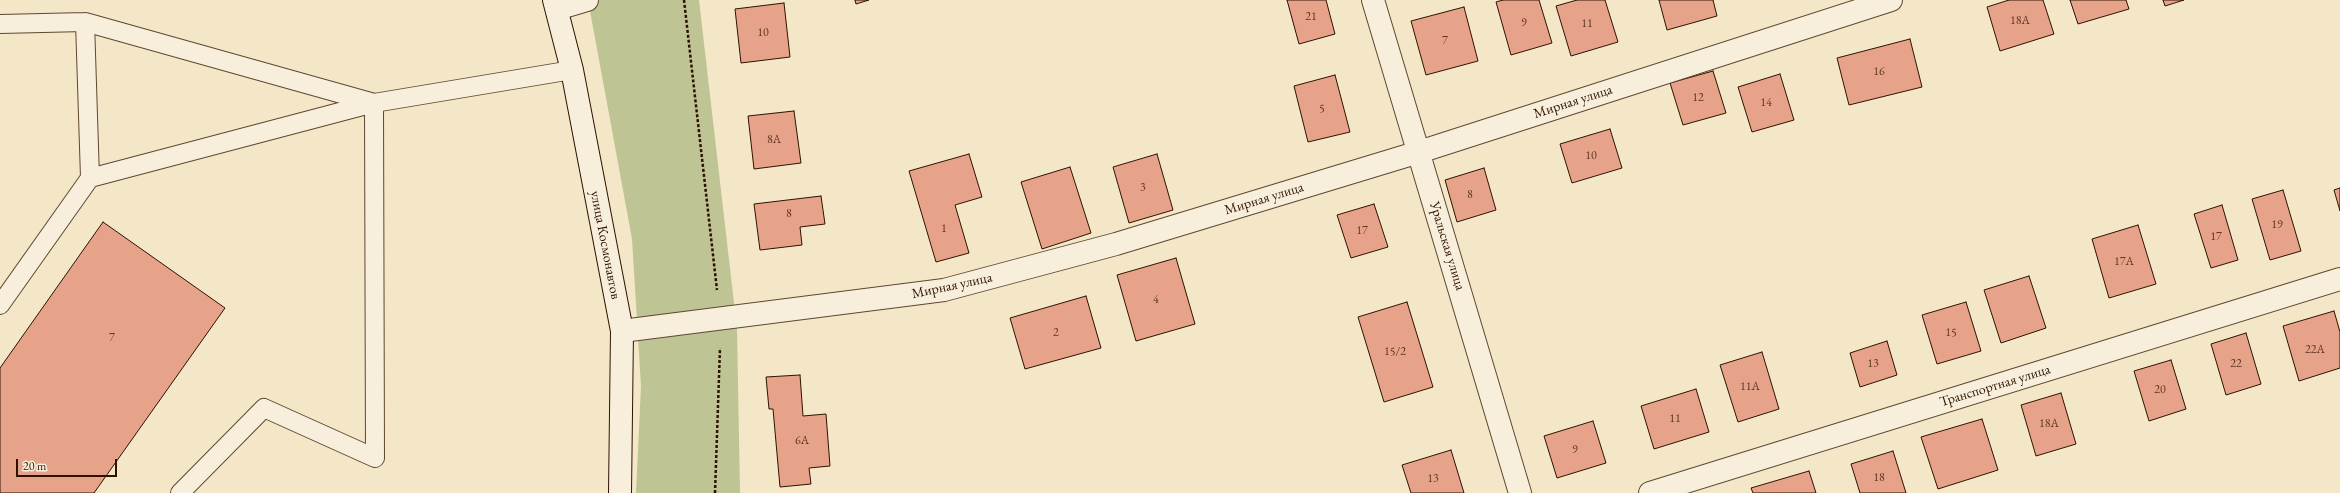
<!DOCTYPE html>
<meta charset="utf-8">
<style>
body{margin:0}
#map{position:relative;width:2340px;height:493px;overflow:hidden;background:#f3e7c7;font-family:"EB Garamond",serif}
canvas{display:block}
.scale{position:absolute;left:16px;top:459px;width:101px;height:18px;box-sizing:border-box;border:2px solid #2e1200;border-top:0;padding-left:5px;font-size:12px;line-height:14px;white-space:nowrap;color:#2e1200;-webkit-text-stroke:3px #f7efdb;paint-order:stroke}
</style>
<div id="map">
<canvas width="2340" height="493"></canvas>
<div class="scale">20 m</div>
</div>
<script>
const ctx = document.querySelector('canvas').getContext('2d');
ctx.lineJoin = 'round';
function fillPath(path, color) {
  ctx.fillStyle = color;
  ctx.fill(path, 'evenodd');
}
function toPath(rows) {
  const path = new Path2D();
  for (const r of rows) {
    path.moveTo(r[0], r[1]);
    for (let i = 2; i < r.length; i += 2) path.lineTo(r[i], r[i + 1]);
  }
  return path;
}
function stroke(path, color, width, dash) {
  ctx.strokeStyle = color;
  ctx.lineWidth = width;
  ctx.lineCap = dash ? 'butt' : 'round';
  ctx.setLineDash(dash || []);
  ctx.stroke(path);
}
function label(font, color, halo, rows, align = 'center') {
  ctx.font = font + ' "EB Garamond",serif';
  ctx.lineWidth = 3.5;
  ctx.setLineDash([]);
  ctx.textBaseline = 'middle';
  ctx.strokeStyle = halo;
  ctx.fillStyle = color;
  for (const [text, x, y, turn = 0] of rows) {
    ctx.save();
    ctx.translate(x, y);
    ctx.rotate((+turn || 0) * Math.PI / 180);
    ctx.textAlign = isNaN(turn) ? turn : align;
    if (halo) ctx.strokeText(text, 0, 0);
    ctx.fillText(text, 0, 0);
    ctx.restore();
  }
}
fillPath(toPath([
 [588,0,699,0,737,329,740,493,636,493,641,386,632,239]
]), '#bec493');
const building = toPath([
 [855,0,869,0,856,4,855,0],
 [1287,0,1326,0,1335,34,1299,44,1287,0],
 [1503,0,1539,0,1552,43,1511,55,1496,2,1503,0],
 [1577,0,1605,0,1618,42,1571,56,1556,6,1577,0],
 [1659,0,1713,0,1717,16,1667,30,1659,0],
 [2009,0,2043,0,2054,34,2000,51,1987,7,2009,0],
 [2070,0,2126,0,2129,9,2078,24,2070,0],
 [2163,0,2184,0,2165,6,2163,0],
 [784,3,790,57,741,63,735,9,784,3],
 [1464,7,1478,61,1426,75,1411,21,1464,7],
 [1910,39,1922,87,1849,105,1837,58,1910,39],
 [1713,71,1726,113,1683,125,1670,83,1713,71],
 [1780,74,1794,120,1752,132,1738,87,1780,74],
 [1335,75,1350,132,1308,142,1294,86,1335,75],
 [794,111,801,163,754,169,748,116,794,111],
 [1610,129,1622,168,1572,183,1560,144,1610,129],
 [969,154,982,197,955,205,969,253,936,262,909,171,969,154],
 [1157,154,1173,210,1129,223,1113,167,1157,154],
 [1070,167,1091,233,1042,249,1021,182,1070,167],
 [1484,168,1496,210,1457,222,1445,180,1484,168],
 [2340,188,2340,211,2334,190,2340,188],
 [2283,190,2301,251,2270,260,2252,199,2283,190],
 [821,196,825,224,800,227,802,245,760,250,754,204,821,196],
 [1374,204,1388,247,1351,258,1337,215,1374,204],
 [2222,205,2238,260,2211,268,2194,214,2222,205],
 [103,222,225,308,94,493,0,493,0,368,103,222],
 [2138,225,2156,284,2109,298,2092,239,2138,225],
 [1176,258,1195,324,1136,341,1117,275,1176,258],
 [2029,276,2046,328,2001,343,1984,290,2029,276],
 [1086,296,1101,348,1025,369,1010,318,1086,296],
 [1407,302,1433,387,1384,402,1358,317,1407,302],
 [1966,302,1981,351,1937,364,1922,315,1966,302],
 [2334,311,2340,332,2340,368,2299,381,2283,326,2334,311],
 [2246,333,2261,384,2226,395,2211,344,2246,333],
 [1887,341,1897,375,1860,387,1850,353,1887,341],
 [1762,352,1779,409,1738,422,1720,365,1762,352],
 [2171,360,2186,409,2149,421,2134,371,2171,360],
 [800,375,803,416,826,414,830,466,809,468,811,484,780,487,773,409,769,409,766,377,800,375],
 [1696,389,1709,432,1654,449,1641,406,1696,389],
 [2061,393,2076,444,2036,456,2021,405,2061,393],
 [1982,419,1998,470,1938,489,1921,437,1982,419],
 [1593,421,1606,463,1557,478,1544,436,1593,421],
 [1451,450,1464,493,1411,493,1402,465,1451,450],
 [1893,451,1906,493,1860,493,1851,464,1893,451],
 [1809,471,1816,493,1753,493,1751,488,1809,471]
]);
fillPath(building, '#e7a28a');
stroke(building, '#2e1200', 1);
const service = toPath([
 [85,22,90,178],
 [0,24,85,22,374,103],
 [0,305,90,178,374,103,572,70],
 [180,493,264,408,375,458,374,103]
]);
const minor = toPath([
 [1373,0,1520,493],
 [557,9,587,0],
 [622,331,944,290,1116,244,1419,152,1891,0],
 [1650,493,2340,279]
]);
const secondary = toPath([
 [554,0,572,70,622,331,620,493]
]);
stroke(service, '#5f4732', 20);
stroke(minor, '#5f4732', 24);
stroke(secondary, '#2e1200', 24);
stroke(toPath([
 [684,0,717,290],
 [715,493,720,348]
]), '#2e1200', 2.5, [3, 2]);
stroke(service, '#f7efdb', 18);
stroke(minor, '#f7efdb', 22);
stroke(secondary, '#f7efdb', 22);
label('12px', '#5c3622', null, [
 ["21",1311,17],
 ["18А",2020,21],
 ["9",1524,23],
 ["11",1587,24],
 ["10",763,33],
 ["7",1445,41],
 ["16",1879,72],
 ["12",1698,98],
 ["14",1766,103],
 ["5",1322,109],
 ["8А",774,140],
 ["10",1591,156],
 ["3",1143,188],
 ["8",1470,195],
 ["8",789,214],
 ["19",2277,225],
 ["1",944,229],
 ["17",1362,231],
 ["17",2216,237],
 ["17А",2124,262],
 ["4",1156,300],
 ["2",1056,333],
 ["15",1951,333],
 ["7",112,338],
 ["22А",2315,350],
 ["15/2",1395,352],
 ["13",1873,364],
 ["22",2236,364],
 ["11А",1750,387],
 ["20",2160,390],
 ["11",1675,419],
 ["18А",2049,424],
 ["6А",802,441],
 ["9",1575,450],
 ["18",1879,478],
 ["13",1433,479]
]);
label('14px', '#2e1200', '#f7efdb', [
 ["Мирная улица",1573,102,-18],
 ["Мирная улица",1264,199,-17],
 ["улица Космонавтов",605,245,79],
 ["Уральская улица",1447,246,73],
 ["Мирная улица",952,286,-12],
 ["Транспортная улица",1995,386,-17]
]);
</script>
